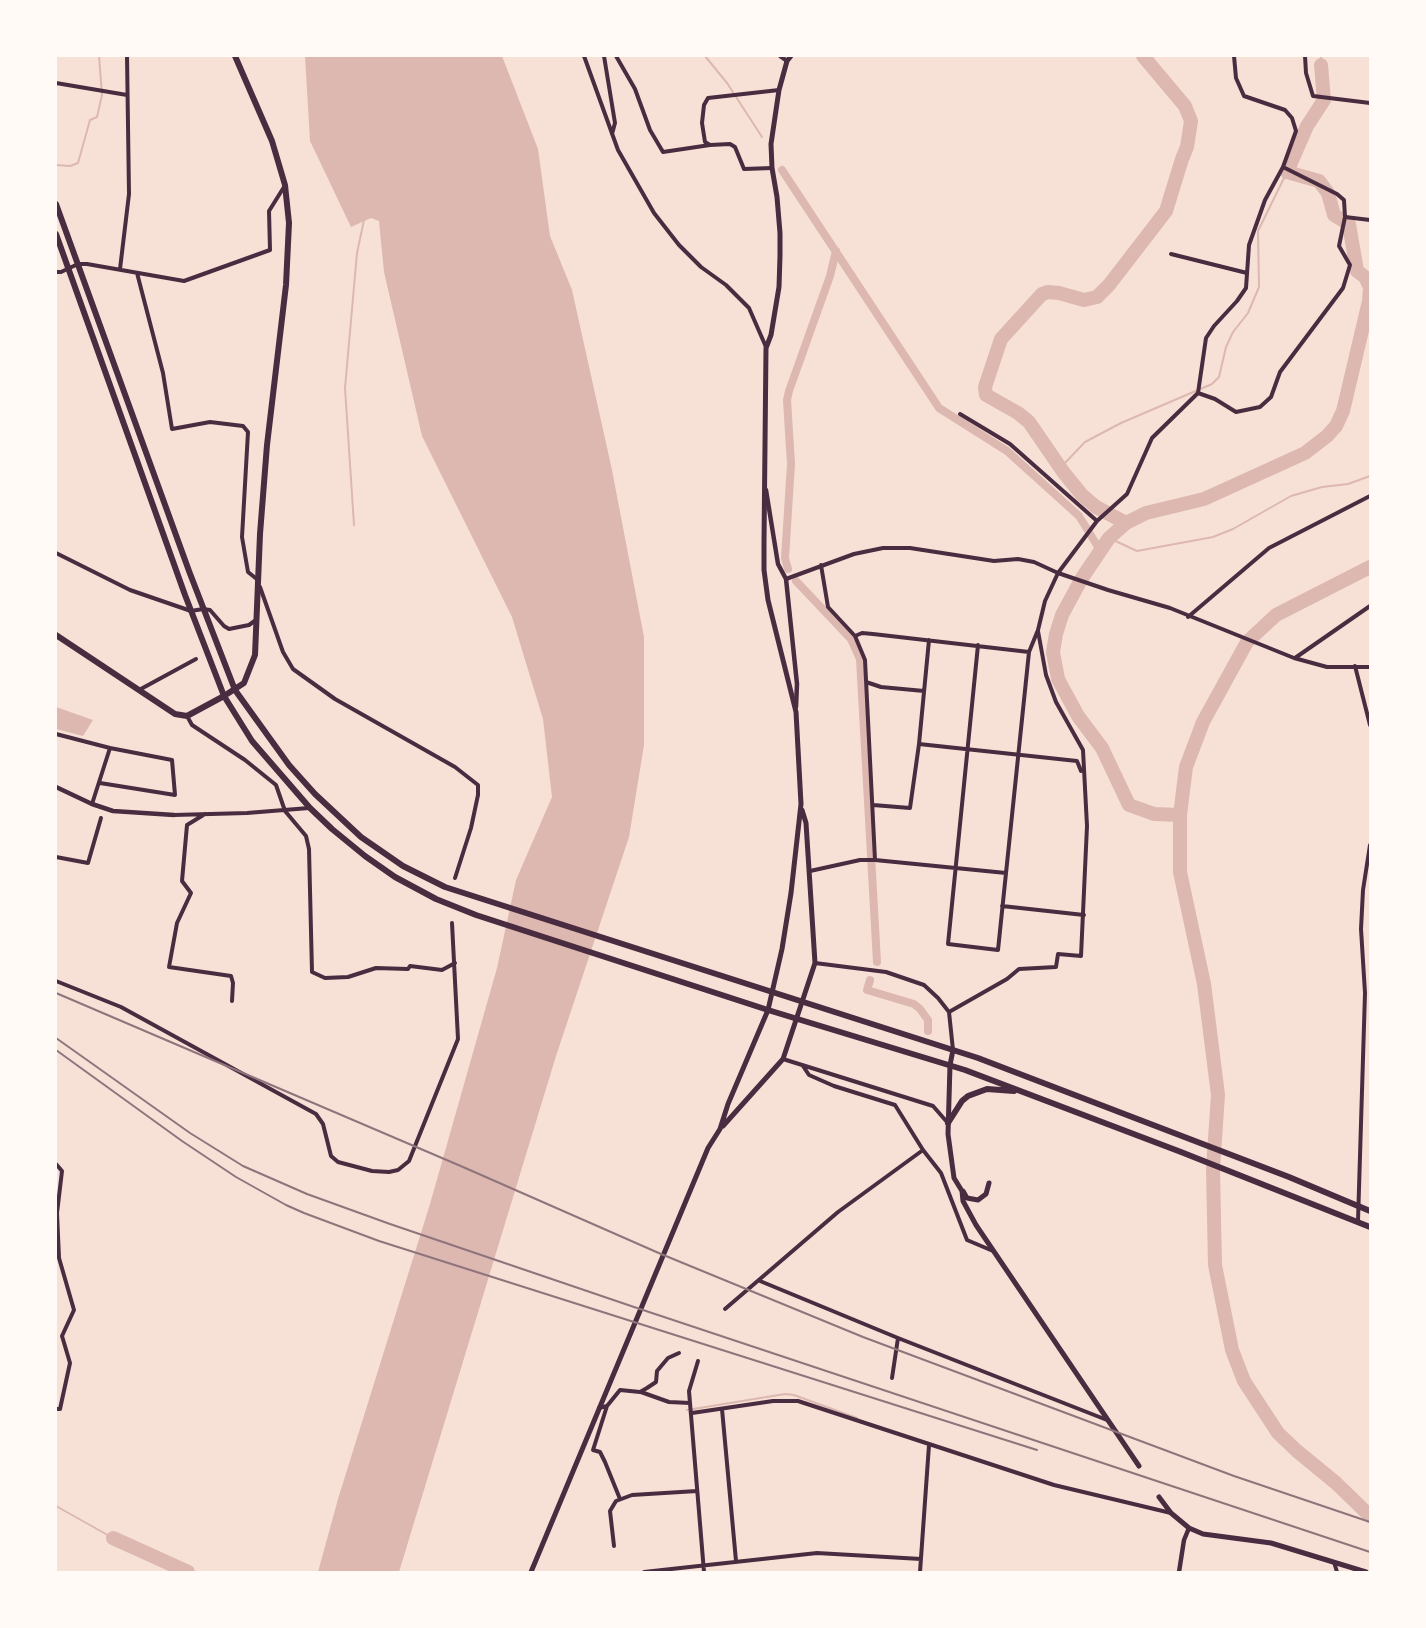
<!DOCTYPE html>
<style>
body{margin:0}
#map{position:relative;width:1426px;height:1628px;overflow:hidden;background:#f7e1d7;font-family:"Sofia Sans Condensed",sans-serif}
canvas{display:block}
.frame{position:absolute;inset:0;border:57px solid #fffaf5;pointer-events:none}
</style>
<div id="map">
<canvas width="1426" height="1628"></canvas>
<div class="frame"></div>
</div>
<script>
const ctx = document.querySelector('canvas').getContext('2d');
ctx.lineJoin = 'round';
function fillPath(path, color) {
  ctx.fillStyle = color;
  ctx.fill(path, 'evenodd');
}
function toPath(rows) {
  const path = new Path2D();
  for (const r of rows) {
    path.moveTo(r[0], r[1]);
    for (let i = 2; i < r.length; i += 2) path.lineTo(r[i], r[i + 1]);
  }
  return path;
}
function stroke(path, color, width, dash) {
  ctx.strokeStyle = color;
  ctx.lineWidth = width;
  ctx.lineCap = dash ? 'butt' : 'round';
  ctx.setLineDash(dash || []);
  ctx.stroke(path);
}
fillPath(toPath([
 [305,56,502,56,538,149,550,236,572,290,612,470,644,637,644,745,629,837,556,1056,399,1572,318,1572,338,1499,430,1204,497,968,516,880,552,797,543,719,512,617,422,436,384,272,379,221,371,218,351,227,310,141],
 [56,707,93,720,83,736,56,729]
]), '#dcb8b0');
stroke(toPath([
 [705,56,727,83,762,137],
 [1321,65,1321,56],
 [56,165,70,166,78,163,90,120,97,117,102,95,99,56],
 [1061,467,1085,442,1121,423,1212,384,1219,377,1226,347,1233,332,1248,313,1259,287,1258,231,1287,172],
 [354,525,345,388,357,253,364,220],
 [1109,538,1137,551,1213,537,1233,529,1291,496,1322,487,1348,484,1370,476],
 [687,1410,785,1394,794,1395,857,1418],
 [56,1506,113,1538]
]), '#dcb8b0', 2);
stroke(toPath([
 [782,170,939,408,1007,451,1079,516,1100,550],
 [788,569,785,558,791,464,787,400,789,391,830,276,836,251],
 [796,581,851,639,860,659,877,962],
 [870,980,867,990,914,1004,920,1009,928,1020,928,1031]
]), '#dcb8b0', 8);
stroke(toPath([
 [1126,523,1096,507,1082,495,1064,473,1029,422,1018,413,986,395,985,387,1001,339,1042,294,1048,292,1059,293,1084,300,1097,297,1109,285,1166,211,1182,159,1187,147,1191,121,1185,106,1143,56],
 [1370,567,1276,615,1247,642,1203,722,1186,767,1180,815,1180,872,1204,984,1218,1095,1213,1168,1215,1265,1232,1350,1244,1381,1278,1433,1297,1451,1336,1483,1370,1516],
 [1180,815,1154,814,1129,805,1102,748,1078,716,1058,679,1053,652,1056,634,1062,615,1082,578,1109,538,1126,523,1146,513,1204,499,1305,453,1327,436,1336,426,1343,411,1369,301,1370,287,1365,277,1357,271,1349,224,1334,215,1328,193,1319,181,1287,172,1307,126,1324,100,1321,65],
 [113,1538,188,1572]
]), '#dcb8b0', 14);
stroke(toPath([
 [584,56,618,150,654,213,679,245,701,267,726,285,749,308,766,347],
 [604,56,615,123,612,134],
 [616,56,635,89,650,130,663,152,710,145],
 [780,56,787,61],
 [1305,56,1306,73,1313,96,1370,103],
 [56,83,127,95],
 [772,168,744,169,735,147,730,144,710,145,705,142,702,123,704,105,708,98,779,90],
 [1345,217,1370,220],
 [1171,254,1247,273],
 [120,269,129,194,127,56],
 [56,272,61,272,78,264,87,264,184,281,270,250,269,211,284,187],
 [137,273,163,373,172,429,210,422,243,426,248,432,242,537,248,572,258,580],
 [1198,393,1215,399,1236,412,1260,407,1271,397,1280,372,1343,288,1350,265,1339,246,1345,217,1344,200,1337,194,1283,167],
 [960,414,1010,444,1097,521],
 [56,553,130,590,191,611,203,609,210,610,224,626,229,629,249,625,256,620],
 [821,565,828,607,855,636,865,660,875,860],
 [786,579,854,554,883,548,910,548,994,561,1018,559,1034,562,1058,573,1108,590,1170,608,1294,658,1327,667,1370,667],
 [260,587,283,652,293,669,335,699,455,767,478,785,478,795,471,828,455,878],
 [1188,617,1269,548,1370,496],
 [855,636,862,633,873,634,1029,652],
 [978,645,948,944,998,950,1029,652,1038,630,1045,601,1058,573,1097,521,1127,494,1152,438,1198,393,1206,338,1214,326,1237,301,1246,288,1249,245,1265,200,1283,167,1296,131,1292,118,1285,110,1244,96,1236,78,1234,56],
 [1295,658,1370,606],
 [1355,666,1370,725],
 [866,682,881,687,924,691],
 [139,690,196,659],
 [187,716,192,725,245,760,276,785,285,811,306,836,309,849,312,972,325,978,348,977,376,968,408,969,410,966,442,970,455,963],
 [56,734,110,748,172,760,175,795,100,783],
 [919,744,1077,761,1081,771],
 [92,804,110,748],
 [873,805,910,808,919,744,929,640],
 [205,814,187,825,182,881,191,893,177,923,169,967,231,976,233,983,232,1001],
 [174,815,247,813,309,808],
 [56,857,88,863,101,818],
 [810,871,860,860,875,860,1006,873],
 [1002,906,1084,915],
 [815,963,886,972,924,985,938,998,949,1012,953,1050],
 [56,981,121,1007,316,1114,323,1124,331,1156,338,1162,372,1171,389,1172,398,1170,409,1161,458,1039,452,923],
 [949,1012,1007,979,1019,969,1056,967,1058,954,1081,956,1087,826,1083,750,1056,702,1046,675,1038,631],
 [783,1059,933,1106,947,1122],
 [803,1066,809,1075,834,1086,895,1105,923,1150,941,1173,967,1240,993,1251],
 [56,1164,62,1171,57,1213,59,1258,74,1310,62,1336,70,1363,60,1409,56,1409],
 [1358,1221,1365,993,1361,929,1363,890,1370,845],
 [760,1281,898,1338,1107,1420],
 [725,1309,838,1212,923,1150],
 [698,1361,689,1391,704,1572],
 [892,1378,898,1338],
 [641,1392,669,1402,690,1403],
 [607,1406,593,1450,600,1452,605,1462,620,1499],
 [599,1408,607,1406,620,1390,640,1392,647,1388,656,1382,657,1371,668,1358,679,1353],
 [722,1409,736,1561],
 [692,1413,773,1401,798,1401,1054,1485,1171,1513],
 [614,1546,610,1511,616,1501,632,1495,697,1491],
 [1334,1562,1337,1572],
 [644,1572,817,1553,921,1559],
 [920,1572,929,1445]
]), '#4a2c40', 4);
stroke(toPath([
 [766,490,778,564,786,579,797,684,796,707],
 [56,787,92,804,113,811,174,815],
 [1179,1572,1184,1540,1189,1528]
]), '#4a2c40', 4.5);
stroke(toPath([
 [953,1050,950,1065,948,1134,954,1178,962,1191,963,1201,976,1225,1139,1466],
 [723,1126,783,1059,815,963,806,823,802,810],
 [963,1191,967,1198,978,1200,986,1194,989,1183],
 [1159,1497,1171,1513,1189,1528,1203,1534,1271,1543,1366,1572],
 [531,1572,708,1148,720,1129,728,1104,768,1010,782,949,791,893,801,804,796,712,768,600,764,570,764,542,766,348,771,335,779,287,780,256,780,233,777,197,772,168,771,144,779,90,787,61,791,56]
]), '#4a2c40', 5);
stroke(toPath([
 [56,635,175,714,187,716,224,696,244,683,255,655,260,534,267,445,286,285,289,223,285,185,272,141,235,56]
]), '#4a2c40', 6);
stroke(toPath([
 [56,204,189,571,235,690,289,765,315,794,361,837,403,866,445,887,978,1058,1289,1177,1370,1211],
 [56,234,185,595,224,696,252,741,310,808,332,829,365,856,395,877,436,899,476,915,768,1010,965,1070,1181,1152,1370,1227],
 [948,1123,962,1101,968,1096,987,1089,1014,1091]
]), '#4a2c40', 6);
stroke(toPath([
 [56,993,463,1167,661,1254,863,1337,1234,1476,1370,1522],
 [56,1038,190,1133,243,1166,307,1194,390,1224,634,1307,1370,1552],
 [56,1050,182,1141,236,1177,286,1205,304,1213,379,1241,1037,1450]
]), '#8f747c', 2);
</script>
